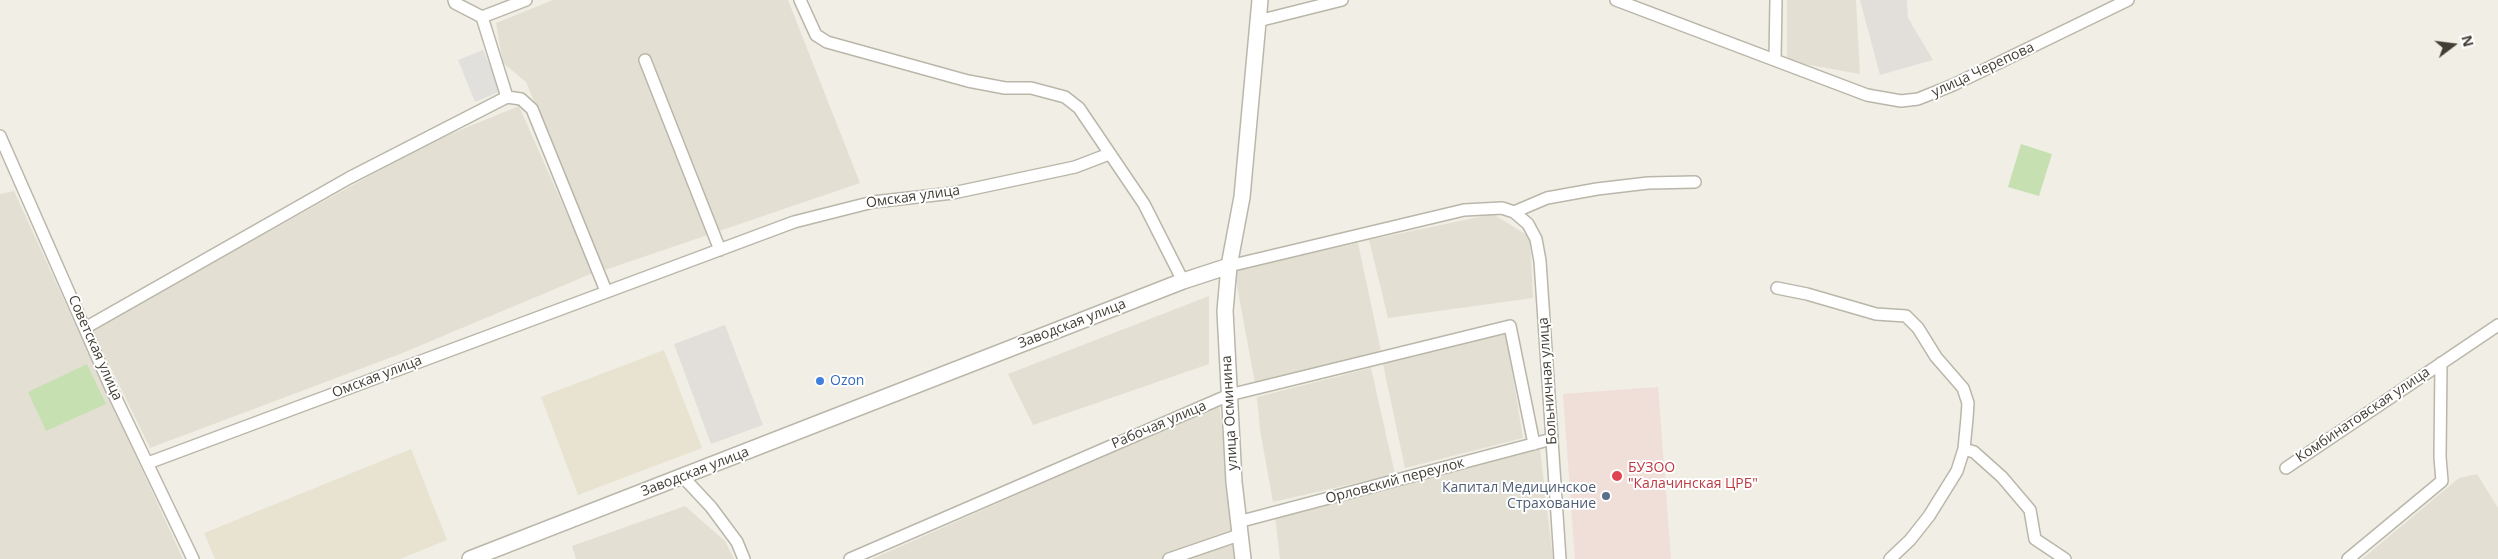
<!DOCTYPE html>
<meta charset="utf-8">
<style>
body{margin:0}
#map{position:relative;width:2498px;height:559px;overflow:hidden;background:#f0eee5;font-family:"Open Sans",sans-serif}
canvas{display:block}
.north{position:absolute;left:2428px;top:20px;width:50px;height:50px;-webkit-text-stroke:4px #fff;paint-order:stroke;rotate:75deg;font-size:14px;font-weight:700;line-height:20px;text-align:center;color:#423e35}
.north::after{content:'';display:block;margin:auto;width:18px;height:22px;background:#423e35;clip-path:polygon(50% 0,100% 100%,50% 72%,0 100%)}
</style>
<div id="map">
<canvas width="2498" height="559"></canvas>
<div class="north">N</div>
</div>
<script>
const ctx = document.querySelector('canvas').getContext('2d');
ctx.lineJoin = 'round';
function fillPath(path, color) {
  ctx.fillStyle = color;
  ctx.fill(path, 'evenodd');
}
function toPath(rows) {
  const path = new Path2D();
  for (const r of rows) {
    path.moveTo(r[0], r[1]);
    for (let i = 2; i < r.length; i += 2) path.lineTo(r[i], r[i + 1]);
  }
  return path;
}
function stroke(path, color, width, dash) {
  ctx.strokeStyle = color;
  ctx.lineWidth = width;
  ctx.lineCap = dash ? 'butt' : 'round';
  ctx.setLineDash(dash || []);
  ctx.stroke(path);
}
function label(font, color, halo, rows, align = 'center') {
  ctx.font = font + ' "Open Sans",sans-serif';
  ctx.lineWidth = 4;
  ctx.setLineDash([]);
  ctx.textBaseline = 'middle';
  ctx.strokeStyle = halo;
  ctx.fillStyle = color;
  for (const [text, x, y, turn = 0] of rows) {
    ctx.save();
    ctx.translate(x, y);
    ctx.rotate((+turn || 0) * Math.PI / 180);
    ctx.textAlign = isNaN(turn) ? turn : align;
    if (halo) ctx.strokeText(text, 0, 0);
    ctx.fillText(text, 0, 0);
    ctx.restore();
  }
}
fillPath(toPath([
 [553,0,788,0,860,183,605,270,526,82,503,63,496,23],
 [1787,0,1856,0,1860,74,1787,61],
 [519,106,593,273,400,354,150,448,92,329,431,142],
 [14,191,183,559,0,559,0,194],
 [1493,214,1530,237,1533,298,1388,318,1369,240],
 [1358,243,1381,351,1255,383,1234,270],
 [1209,296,1209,364,1033,425,1008,374],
 [1506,333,1523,438,1405,468,1383,364],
 [1371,368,1395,474,1273,502,1260,430,1257,397],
 [1219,405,1230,489,1235,559,872,559],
 [1540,449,1553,559,1280,559,1275,516],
 [2477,474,2498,508,2498,559,2362,559,2459,478],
 [685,506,725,541,734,559,576,559,572,546]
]), '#e3e0d3');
fillPath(toPath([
 [1860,0,1907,0,1908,18,1933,60,1880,75],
 [725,325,763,425,711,444,674,344]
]), '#e2dfda');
fillPath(toPath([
 [664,350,702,448,578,495,541,397],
 [411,449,447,540,400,559,215,559,204,533]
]), '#e8e3d0');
fillPath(toPath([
 [1658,387,1671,559,1575,559,1563,394]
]), '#f0ded9');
fillPath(toPath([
 [2021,144,2052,154,2039,196,2008,187],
 [87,364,106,404,46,431,28,392]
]), '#c7e0b2');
fillPath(toPath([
 [483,50,501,91,475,102,458,60]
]), '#e1e0dc');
const minor = toPath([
 [454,0,455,3,482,17,507,97,521,99,532,109,606,291],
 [800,0,816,35,827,42,968,81,1005,88,1031,88,1065,97,1079,108,1144,204,1183,281],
 [1616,0,1867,95,1901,101,1918,99,1953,85,2128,0],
 [482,17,526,0],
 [1258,21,1342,0],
 [645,60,720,250],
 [1775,60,1776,0],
 [0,136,111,388,193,559],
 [1514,212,1547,198,1597,189,1648,183,1695,182],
 [1229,266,1464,210,1502,208,1514,212,1528,224,1536,239,1540,261,1560,559],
 [1777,288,1807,294,1876,314,1906,316,1918,328,1936,357,1963,388,1968,403,1967,418,1964,449,1957,471,1929,516,1910,540,1890,559],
 [85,328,349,178,507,97],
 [1964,449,1974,452,2002,477,2030,510,2035,539,2065,559],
 [148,463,794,222,873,202,953,193,1075,167,1109,154],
 [2286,468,2498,325],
 [683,477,711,507,737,542,744,559],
 [1238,522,1552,439],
 [850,559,1229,395,1510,326,1534,444],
 [1169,559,1239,535],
 [2348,559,2442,481,2440,457,2441,363]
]);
const tertiary = toPath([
 [470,559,1055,331,1183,281,1229,266],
 [1243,559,1234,482,1225,311,1229,266,1242,197,1260,0]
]);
stroke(minor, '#bab6a9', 14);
stroke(tertiary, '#bab6a9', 18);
stroke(minor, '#fff', 11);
stroke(tertiary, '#fff', 15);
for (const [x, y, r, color] of [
 [820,381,5,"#3f7fe0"],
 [1617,476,6,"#e0444e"],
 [1606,496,5,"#5c6f8a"]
]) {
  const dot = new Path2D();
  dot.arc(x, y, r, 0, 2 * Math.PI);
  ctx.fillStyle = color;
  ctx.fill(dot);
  stroke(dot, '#fff', 2);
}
label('14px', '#423e35', '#fff', [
 ["улица Черепова",1983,70,-25],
 ["Омская улица",913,197,-8],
 ["Заводская улица",1072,324,-21],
 ["Советская улица",95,348,66],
 ["Омская улица",377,377,-21],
 ["Больничная улица",1548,381,-94],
 ["улица Осминина",1230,413,-93],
 ["Комбинатовская улица",2363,415,-34],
 ["Рабочая улица",1159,425,-23],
 ["Заводская улица",695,472,-21],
 ["Орловский переулок",1395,481,-15]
]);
label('14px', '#366cbe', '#fff', [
 ["Ozon",830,381]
], 'left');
label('14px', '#be3a42', '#fff', [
 ["БУЗОО",1628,468],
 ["\"Калачинская ЦРБ\"",1628,484]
], 'left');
label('14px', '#4e5e75', '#fff', [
 ["Капитал Медицинское",1596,488],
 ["Страхование",1596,504]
], 'right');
</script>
